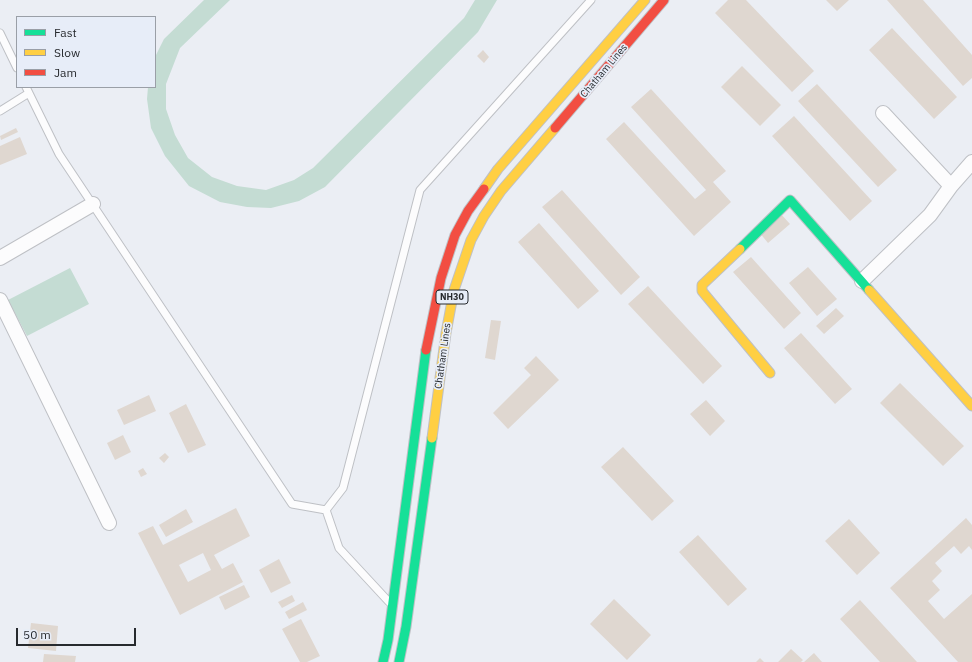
<!DOCTYPE html>
<style>
body{margin:0}
#map{position:relative;width:972px;height:662px;overflow:hidden;background:#ebeef4;font-family:"IBM Plex Sans",sans-serif}
canvas{display:block}
.legend{position:absolute;left:16px;top:16px;width:140px;height:72px;box-sizing:border-box;background:#e7edf8;border:1px solid #9a9fa7;margin:0;padding:5px 7px;list-style:none;font-size:12px;color:#272a2e}
.legend li{display:flex;align-items:center;gap:8px;height:20px}
.legend b{width:20px;border:1px solid #9a9fa7}
.scale{position:absolute;left:16px;top:628px;width:120px;height:18px;box-sizing:border-box;border:2px solid #272a2e;border-top:0;padding-left:5px;font-size:12px;line-height:14px;white-space:nowrap;color:#272a2e;-webkit-text-stroke:3px #e7edf8;paint-order:stroke}
</style>
<div id="map">
<canvas width="972" height="662"></canvas>
<ul class="legend">
<li><b style="height:5px;background:#16e098"></b>Fast</li>
<li><b style="height:5px;background:#ffcf43"></b>Slow</li>
<li><b style="height:5px;background:#f24e42"></b>Jam</li>
</ul>
<div class="scale">50 m</div>
</div>
<script>
const ctx = document.querySelector('canvas').getContext('2d');
ctx.lineJoin = 'round';
function fillPath(path, color) {
  ctx.fillStyle = color;
  ctx.fill(path, 'evenodd');
}
function toPath(rows) {
  const path = new Path2D();
  for (const r of rows) {
    path.moveTo(r[0], r[1]);
    for (let i = 2; i < r.length; i += 2) path.lineTo(r[i], r[i + 1]);
  }
  return path;
}
function stroke(path, color, width, dash) {
  ctx.strokeStyle = color;
  ctx.lineWidth = width;
  ctx.lineCap = dash ? 'butt' : 'round';
  ctx.setLineDash(dash || []);
  ctx.stroke(path);
}
function label(font, color, halo, rows, align = 'center') {
  ctx.font = font + ' "IBM Plex Sans",sans-serif';
  ctx.lineWidth = 3.5;
  ctx.setLineDash([]);
  ctx.textBaseline = 'middle';
  ctx.strokeStyle = halo;
  ctx.fillStyle = color;
  for (const [text, x, y, turn = 0] of rows) {
    ctx.save();
    ctx.translate(x, y);
    ctx.rotate((+turn || 0) * Math.PI / 180);
    ctx.textAlign = isNaN(turn) ? turn : align;
    if (halo) ctx.strokeText(text, 0, 0);
    ctx.fillText(text, 0, 0);
    ctx.restore();
  }
}
fillPath(toPath([
 [204,0,230,0,180,48,166,84,166,109,175,135,188,158,212,177,237,186,266,190,294,180,313,168,464,18,475,0,497,0,478,32,325,187,299,201,271,208,247,207,220,202,189,186,165,156,151,128,147,99,148,87,155,87,155,57,164,39],
 [70,268,89,304,27,336,8,300]
]), '#c4dcd3');
fillPath(toPath([
 [728,0,746,0,814,71,792,92,715,13],
 [826,0,849,0,837,11],
 [887,0,923,0,972,55,972,78,963,86],
 [892,28,957,97,934,119,869,50],
 [483,50,489,57,484,63,477,56],
 [742,66,781,105,760,126,721,87],
 [817,84,897,170,878,187,798,101],
 [651,89,726,171,713,182,731,202,694,236,606,139,624,122,695,199,706,190,631,107],
 [794,116,872,201,850,221,772,136],
 [16,128,18,132,1,140,0,136],
 [20,137,27,154,0,165,0,146],
 [562,190,640,277,621,295,542,207],
 [780,213,790,224,768,243,759,232],
 [539,223,599,291,578,309,518,242],
 [751,257,801,313,784,329,733,272],
 [808,267,837,299,817,316,789,283],
 [648,286,722,366,703,384,628,304],
 [836,308,844,316,824,334,816,326],
 [491,320,501,321,495,360,485,358],
 [801,333,852,389,835,404,784,348],
 [536,356,559,380,508,429,493,413,531,375,524,368],
 [900,383,964,446,943,466,880,403],
 [149,395,156,411,124,425,117,410],
 [706,400,725,421,710,436,690,414],
 [186,404,206,445,188,453,169,413],
 [123,435,131,452,115,460,107,443],
 [623,447,674,501,652,521,601,467],
 [165,453,169,457,164,463,159,458],
 [143,468,147,474,141,477,138,471],
 [236,508,250,536,214,555,222,569,233,563,243,582,180,615,138,533,153,526,163,545],
 [203,553,211,570,188,582,179,565],
 [186,509,193,522,166,537,159,525],
 [966,518,972,525,972,550,969,546,961,554,954,546,935,563,942,571,932,581,940,590,928,601,944,619,972,594,972,662,958,662,890,588],
 [849,519,880,553,857,575,825,541],
 [698,535,747,589,728,606,679,552],
 [279,559,291,583,271,593,259,570],
 [244,585,250,597,225,610,219,597],
 [292,595,295,601,282,608,278,602],
 [614,599,651,635,627,660,590,624],
 [860,600,917,662,880,662,840,619],
 [303,602,307,610,289,619,285,612],
 [301,619,320,656,307,662,300,662,282,629],
 [31,623,58,626,56,651,28,648],
 [791,649,803,660,801,662,778,662],
 [814,653,822,662,804,662],
 [44,654,76,656,75,662,43,662],
 [760,658,764,662,756,662]
]), '#dfd7d0');
const lane = toPath([
 [0,33,17,68],
 [26,87,59,154,292,504,326,510,343,488,420,190,591,0],
 [0,111,29,93],
 [326,510,339,548,389,602]
]);
const street = toPath([
 [883,113,951,186],
 [0,258,93,204],
 [862,281,930,215,951,186,972,162],
 [0,300,109,523]
]);
const fast = toPath([
 [740,249,790,200,869,290],
 [383,662,388,640,426,350],
 [399,662,406,627,432,438]
]);
const slow = toPath([
 [484,189,498,169,645,0],
 [740,249,702,285,702,291,770,373],
 [869,290,972,406],
 [432,438,446,333,454,290,471,240,484,216,501,191,555,128]
]);
const jam = toPath([
 [555,128,664,0],
 [426,350,441,278,455,235,468,211,484,189]
]);
stroke(lane, '#bec0c5', 9);
stroke(street, '#bec0c5', 16);
stroke(fast, '#bec0c5', 11);
stroke(slow, '#bec0c5', 11);
stroke(jam, '#bec0c5', 11);
stroke(lane, '#fcfcfd', 7);
stroke(street, '#fcfcfd', 14);
stroke(fast, '#16e098', 9);
stroke(slow, '#ffcf43', 9);
stroke(jam, '#f24e42', 9);
for (const [x, y, w] of [
 [452,297,32]
]) {
  const box = new Path2D();
  box.roundRect(x - w / 2, y - 7, w, 14, 3);
  ctx.fillStyle = '#e7edf8';
  ctx.fill(box);
  stroke(box, '#272a2e', 1);
}
label('bold 9px', '#272a2e', null, [
 ["NH30",452,297]
]);
label('10px', '#272a2e', '#e7edf8', [
 ["Chatham Lines",604,71,-50],
 ["Chatham Lines",443,356,-82]
]);
</script>
